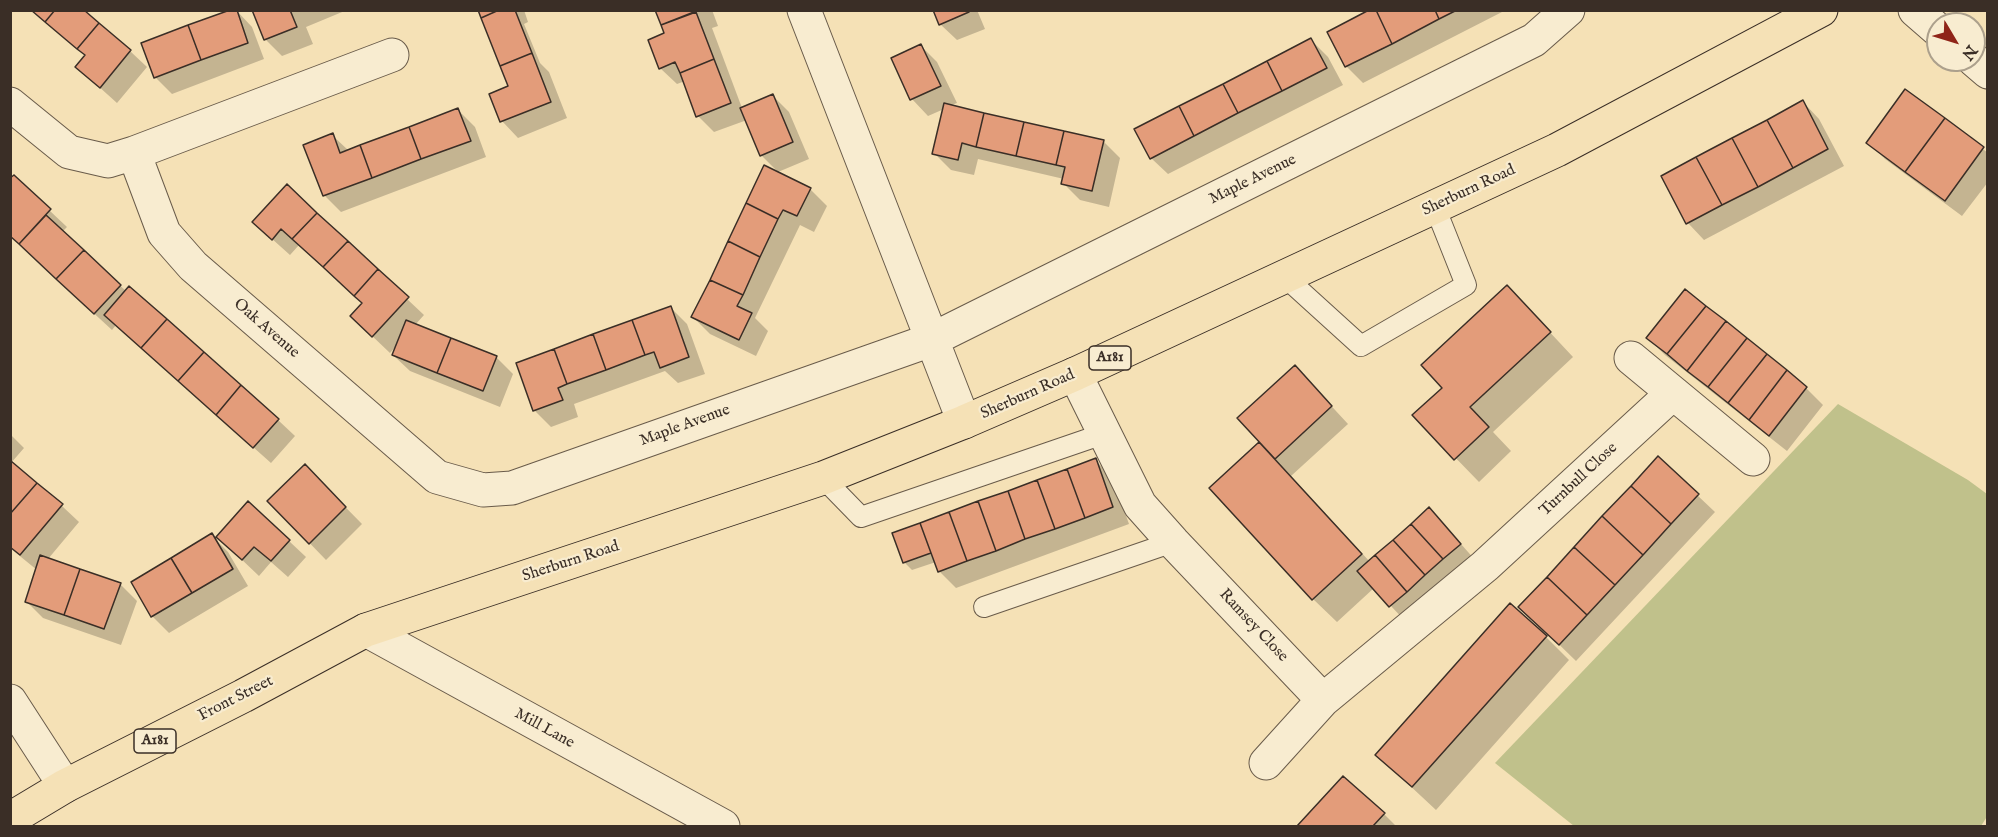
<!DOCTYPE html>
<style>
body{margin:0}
#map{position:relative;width:1998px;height:837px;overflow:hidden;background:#f5e1b6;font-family:"IM FELL English",serif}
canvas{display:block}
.frame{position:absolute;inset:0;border:12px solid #3a2e26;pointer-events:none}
.north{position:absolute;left:1926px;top:12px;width:60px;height:60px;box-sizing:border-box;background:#f8ecd0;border:2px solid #aca08c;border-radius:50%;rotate:128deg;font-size:16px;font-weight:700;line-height:24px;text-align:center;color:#3a2e26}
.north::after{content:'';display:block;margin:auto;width:21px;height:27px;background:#8f2418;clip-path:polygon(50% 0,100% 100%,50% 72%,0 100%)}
</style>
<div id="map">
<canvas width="1998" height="837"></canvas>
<div class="frame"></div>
<div class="north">N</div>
</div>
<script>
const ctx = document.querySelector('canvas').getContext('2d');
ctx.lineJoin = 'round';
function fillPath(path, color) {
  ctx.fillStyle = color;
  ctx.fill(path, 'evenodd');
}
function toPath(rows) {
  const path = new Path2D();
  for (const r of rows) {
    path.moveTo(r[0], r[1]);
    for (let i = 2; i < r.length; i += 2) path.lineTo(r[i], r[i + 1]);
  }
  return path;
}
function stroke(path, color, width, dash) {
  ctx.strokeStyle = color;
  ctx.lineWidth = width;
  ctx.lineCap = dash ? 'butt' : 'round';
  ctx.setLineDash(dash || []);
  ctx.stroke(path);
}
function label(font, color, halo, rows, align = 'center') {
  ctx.font = font + ' "IM FELL English",serif';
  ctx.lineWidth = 4.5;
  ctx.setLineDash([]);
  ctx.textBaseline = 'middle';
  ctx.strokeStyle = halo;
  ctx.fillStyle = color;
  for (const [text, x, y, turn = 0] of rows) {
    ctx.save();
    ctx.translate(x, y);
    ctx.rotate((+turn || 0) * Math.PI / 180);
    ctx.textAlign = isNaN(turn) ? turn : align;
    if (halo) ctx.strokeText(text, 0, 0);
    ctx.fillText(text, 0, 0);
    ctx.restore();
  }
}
fillPath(toPath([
 [1838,404,1968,480,1987,494,1988,815,1981,826,1574,826,1495,763]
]), '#c0c18b');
fillPath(toPath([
 [236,10,252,27,264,59,172,94,155,77],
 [254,10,347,10,306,27,313,44,282,56,265,39],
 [479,10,524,10,528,22,524,24,540,63,549,72,567,118,518,138,502,121,491,95,510,87],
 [657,10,712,10,718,26,712,28,742,108,773,96,789,112,809,159,778,172,761,155,747,120,714,132,698,116,685,81,677,84,660,68,666,34],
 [934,10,977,10,985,29,957,40,940,24],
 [1372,10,1501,10,1502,12,1363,83,1346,66],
 [1311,40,1328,57,1343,85,1168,174,1151,158],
 [921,46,937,62,957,103,949,106,1103,141,1120,158,1109,207,1080,200,1063,183,1064,179,978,159,974,175,951,170,934,153,944,109,928,116,912,99],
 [130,51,147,67,117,103,77,67],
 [1906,91,1988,153,1988,182,1962,216,1885,159,1868,142],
 [1803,102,1819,119,1844,166,1704,240,1688,223,1663,177],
 [458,110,475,127,486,157,341,212,324,195,332,135,349,151],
 [765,167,810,189,827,206,814,232,800,225,755,318,768,331,756,356,710,334,693,317],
 [14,177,67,227,62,232,126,291,278,420,295,436,271,463,116,325,112,330,10,236],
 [287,186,424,315,415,325,496,357,513,374,500,407,410,371,393,355,397,345,390,353,369,333,363,303,299,245,290,255,271,238],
 [1685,291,1806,388,1823,405,1787,451,1665,355,1648,338],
 [670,307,687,324,705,374,678,383,665,371,574,404,578,417,551,427,534,410,518,364],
 [1530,311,1573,357,1493,432,1511,451,1479,482,1414,415],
 [1311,384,1348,424,1291,476,1370,562,1445,526,1476,561,1407,623,1374,588,1337,622,1313,599,1264,449],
 [10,434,24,448,11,463,62,506,79,522,48,559,120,584,137,601,121,645,43,618,26,601,37,570,10,548],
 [1659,459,1715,512,1576,661,1537,623],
 [1095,460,1112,477,1129,524,956,588,939,571,936,562,912,570,904,562,920,524],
 [305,466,362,524,326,560,269,501],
 [211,535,228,552,248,586,169,633,152,616,133,583],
 [218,537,289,541,306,557,288,577,271,562,259,576],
 [1546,637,1569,660,1436,810,1377,755],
 [1344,778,1384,814,1396,826,1299,826]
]), '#0003');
const building = toPath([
 [31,10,55,10,45,22,31,10],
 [55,10,84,10,99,23,77,49,45,22,55,10],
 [230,10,237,10,248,43,201,60,188,25,230,10],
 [252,10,290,10,297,27,264,40,252,10],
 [478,10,499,10,481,18,478,10],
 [499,10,515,10,532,53,500,66,481,18,499,10],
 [655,10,699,10,661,25,655,10],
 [933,10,968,10,969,12,939,25,933,10],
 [1369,10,1376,10,1392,44,1345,67,1327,32,1369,10],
 [1376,10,1435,10,1439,19,1392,44,1376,10],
 [1435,10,1457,10,1439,19,1435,10],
 [696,12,714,59,680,73,675,62,659,69,648,40,664,33,661,25,696,12],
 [99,23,131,50,100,88,75,67,85,55,77,49,99,23],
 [188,25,201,60,154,78,141,43,188,25],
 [1311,38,1327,68,1282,91,1267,61,1311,38],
 [921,44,941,86,910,100,891,58,921,44],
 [532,53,551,102,500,122,489,94,508,86,500,66,532,53],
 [714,59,731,103,696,117,680,73,714,59],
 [1267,61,1282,91,1238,113,1223,84,1267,61],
 [1223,84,1238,113,1194,136,1179,106,1223,84],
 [1905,89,1945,118,1905,172,1866,143,1905,89],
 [773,94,793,142,760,156,740,108,773,94],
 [1803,100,1828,149,1793,168,1767,120,1803,100],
 [944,103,984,113,976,147,962,143,958,160,932,154,944,103],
 [1179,106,1194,136,1150,159,1134,129,1179,106],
 [458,108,471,141,421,159,409,127,458,108],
 [984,113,1024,122,1016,156,976,147,984,113],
 [1945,118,1984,147,1945,201,1905,172,1945,118],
 [1767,120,1793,168,1758,187,1732,138,1767,120],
 [1024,122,1064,131,1056,165,1016,156,1024,122],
 [409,127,421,159,372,178,360,145,409,127],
 [1064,131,1104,140,1092,191,1061,184,1065,167,1056,165,1064,131],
 [333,133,340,153,360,145,372,178,323,196,303,145,333,133],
 [1732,138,1758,187,1722,205,1696,157,1732,138],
 [1696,157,1722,205,1686,224,1661,176,1696,157],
 [764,165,811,188,797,216,783,210,778,219,746,203,764,165],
 [14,175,51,209,19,244,10,236,10,178,14,175],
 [287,184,317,213,292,239,281,229,272,240,252,222,287,184],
 [746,203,778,219,760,257,728,241,746,203],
 [317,213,348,241,323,267,292,239,317,213],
 [46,215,84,250,56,279,19,244,46,215],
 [348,241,378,269,354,296,323,267,348,241],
 [728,241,760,257,743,295,710,280,728,241],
 [84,250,121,285,94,314,56,279,84,250],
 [378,269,409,297,372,337,350,316,362,303,354,296,378,269],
 [710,280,743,295,737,306,752,313,739,340,691,317,710,280],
 [1507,285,1551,332,1470,407,1489,427,1454,460,1412,415,1442,388,1421,365,1507,285],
 [129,286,167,319,141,348,104,315,129,286],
 [1685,289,1706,306,1667,354,1646,338,1685,289],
 [671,306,689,357,660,368,654,352,645,355,632,320,671,306],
 [1706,306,1726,321,1687,371,1667,354,1706,306],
 [167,319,204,352,178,381,141,348,167,319],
 [406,320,451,338,437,373,392,355,406,320],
 [632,320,645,355,606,370,593,334,632,320],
 [1726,321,1747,338,1708,387,1687,371,1726,321],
 [593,334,606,370,567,384,554,349,593,334],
 [451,338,497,356,483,391,437,373,451,338],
 [1747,338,1767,354,1728,403,1708,387,1747,338],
 [554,349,567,384,558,388,563,400,533,411,516,363,554,349],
 [204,352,241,385,216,415,178,381,204,352],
 [1767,354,1787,370,1749,420,1728,403,1767,354],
 [1295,365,1332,406,1275,459,1237,418,1295,365],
 [1787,370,1807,387,1769,436,1749,420,1787,370],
 [241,385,279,419,253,448,216,415,241,385],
 [1259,442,1362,554,1312,600,1209,488,1259,442],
 [1658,456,1699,494,1671,524,1631,486,1658,456],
 [1096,458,1113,507,1085,518,1067,469,1096,458],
 [11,461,37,483,10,514,10,462,11,461],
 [305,464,346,507,309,544,267,501,305,464],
 [1067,469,1085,518,1055,529,1037,480,1067,469],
 [1037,480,1055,529,1025,539,1008,491,1037,480],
 [37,483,63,504,20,555,10,547,10,514,37,483],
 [1631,486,1671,524,1643,555,1602,516,1631,486],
 [1008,491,1025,539,996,551,978,501,1008,491],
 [248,501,290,540,271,561,254,547,242,560,216,537,248,501],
 [978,501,996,551,967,561,949,512,978,501],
 [1429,507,1461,544,1443,559,1411,524,1429,507],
 [949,512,967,561,938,572,920,523,949,512],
 [1602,516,1643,555,1615,585,1574,547,1602,516],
 [920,523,931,553,903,563,892,533,920,523],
 [1411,524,1443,559,1425,575,1393,540,1411,524],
 [212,533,233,569,192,593,171,558,212,533],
 [1393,540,1425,575,1407,592,1375,555,1393,540],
 [1574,547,1615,585,1587,615,1547,577,1574,547],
 [40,555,80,569,64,615,25,602,40,555],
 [1375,555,1407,592,1389,607,1357,571,1375,555],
 [171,558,192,593,151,617,131,582,171,558],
 [80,569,121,583,104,629,64,615,80,569],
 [1547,577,1587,615,1559,645,1518,607,1547,577],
 [1510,603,1547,636,1412,787,1375,755,1510,603],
 [1343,776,1385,813,1373,826,1297,826,1343,776]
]);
fillPath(building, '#e39c7a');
stroke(building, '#3a2e26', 1.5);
const service = toPath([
 [1285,277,1361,346,1466,285,1435,207],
 [823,478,861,517,1103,434],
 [984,607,1173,542]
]);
const minor = toPath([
 [804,10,964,422],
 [1915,10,1938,30],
 [1974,60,1988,72],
 [10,104,69,152,108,161,134,153,164,233,193,266,437,477,483,490,512,488,931,340,1534,40,1568,10],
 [134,153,392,55],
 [1631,358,1753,459],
 [1075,374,1140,505,1173,542,1323,700,1485,566,1673,393],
 [366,630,723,826],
 [10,701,65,786],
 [1266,763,1323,700]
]);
const primary = toPath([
 [10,819,65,786,243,696,366,630,823,478,964,422,1075,374,1557,150,1821,10]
]);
stroke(service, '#695b4a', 22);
stroke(minor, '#695b4a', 35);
stroke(primary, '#3a2e26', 35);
stroke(service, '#f8ecd0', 20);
stroke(minor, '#f8ecd0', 33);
stroke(primary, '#f5e1b6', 33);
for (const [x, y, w] of [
 [1110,358,42],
 [155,741,42]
]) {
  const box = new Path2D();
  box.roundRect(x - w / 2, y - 12, w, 24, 4.5);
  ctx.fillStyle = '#f8ecd0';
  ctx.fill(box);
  stroke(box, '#3a2e26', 1.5);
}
label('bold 15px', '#3a2e26', null, [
 ["A181",1110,358],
 ["A181",155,741]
]);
label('16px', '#3a2e26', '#f8ecd0', [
 ["Maple Avenue",1253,180,-26],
 ["Sherburn Road",1469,191,-25],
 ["Oak Avenue",266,329,41],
 ["Sherburn Road",1028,395,-24],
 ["Maple Avenue",685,426,-20],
 ["Turnbull Close",1579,480,-43],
 ["Sherburn Road",571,562,-18],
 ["Ramsey Close",1253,626,47],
 ["Front Street",236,699,-27],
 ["Mill Lane",544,729,29]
]);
</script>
